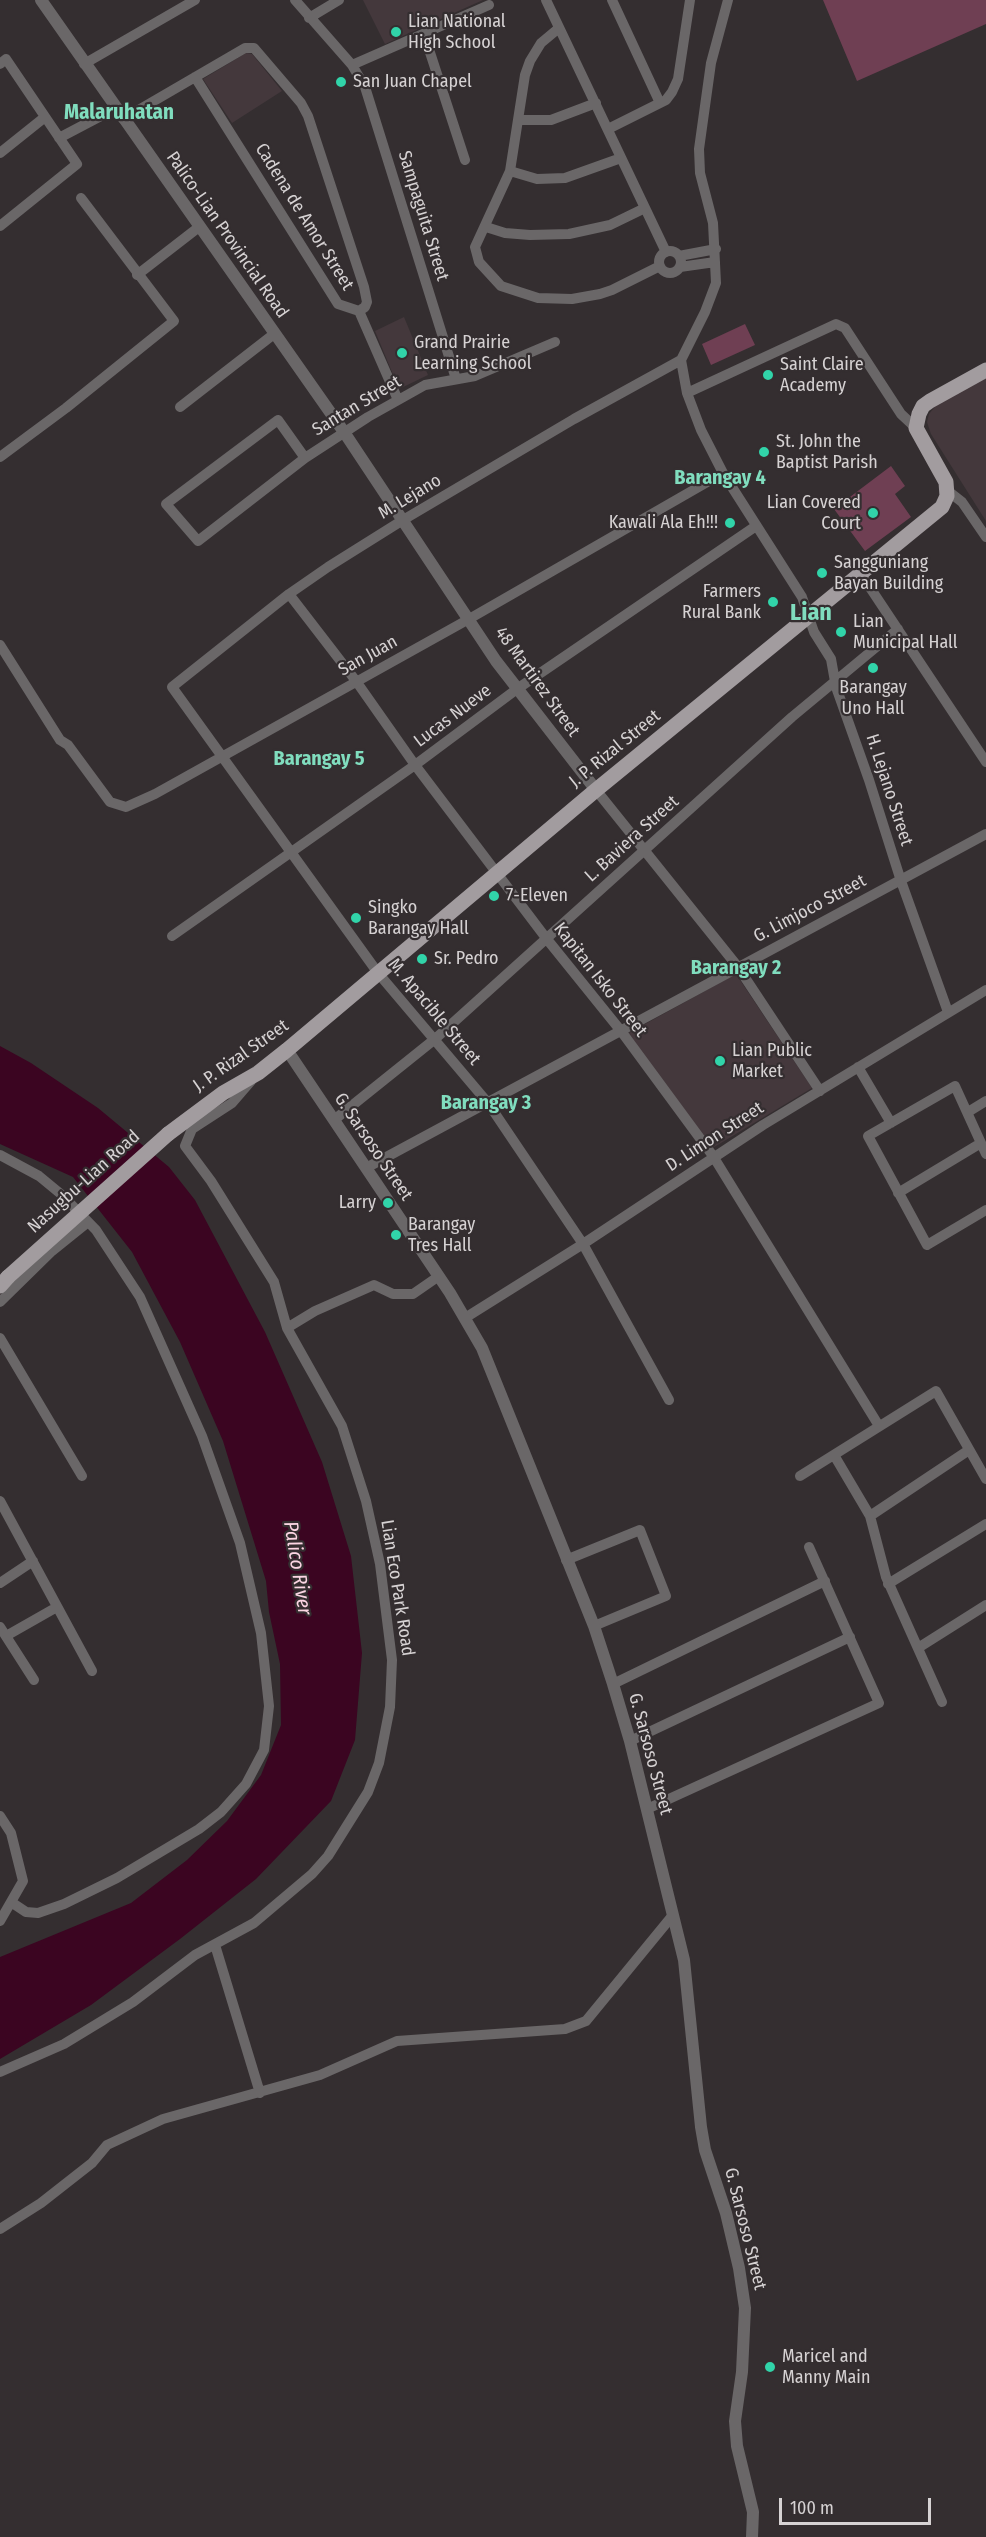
<!DOCTYPE html>
<style>
body{margin:0}
#map{position:relative;width:986px;height:2537px;overflow:hidden;background:#342e30;font-family:"Fira Sans Condensed",sans-serif}
canvas{display:block}
.scale{position:absolute;left:779px;top:2498px;width:152px;height:27px;box-sizing:border-box;border:3px solid #d6d2d3;border-top:0;padding-left:8px;font-size:18px;line-height:21px;white-space:nowrap;color:#d6d2d3;-webkit-text-stroke:4px #342e30;paint-order:stroke}
</style>
<div id="map">
<canvas width="986" height="2537"></canvas>
<div class="scale">100 m</div>
</div>
<script>
const ctx = document.querySelector('canvas').getContext('2d');
ctx.lineJoin = 'round';
function fillPath(path, color) {
  ctx.fillStyle = color;
  ctx.fill(path, 'evenodd');
}
function toPath(rows) {
  const path = new Path2D();
  for (const r of rows) {
    if (r.length === 3) {
      path.moveTo(r[0] + r[2], r[1]);
      path.arc(r[0], r[1], r[2], 0, 2 * Math.PI);
      continue;
    }
    path.moveTo(r[0], r[1]);
    for (let i = 2; i < r.length; i += 2) path.lineTo(r[i], r[i + 1]);
  }
  return path;
}
function stroke(path, color, width, dash) {
  ctx.strokeStyle = color;
  ctx.lineWidth = width;
  ctx.lineCap = dash ? 'butt' : 'round';
  ctx.setLineDash(dash || []);
  ctx.stroke(path);
}
function label(font, color, halo, rows, align = 'center') {
  ctx.font = font + ' "Fira Sans Condensed",sans-serif';
  ctx.lineWidth = 4.5;
  ctx.setLineDash([]);
  ctx.textBaseline = 'middle';
  ctx.strokeStyle = halo;
  ctx.fillStyle = color;
  for (const [text, x, y, turn = 0] of rows) {
    ctx.save();
    ctx.translate(x, y);
    ctx.rotate((+turn || 0) * Math.PI / 180);
    ctx.textAlign = isNaN(turn) ? turn : align;
    if (halo) ctx.strokeText(text, 0, 0);
    ctx.fillText(text, 0, 0);
    ctx.restore();
  }
}
fillPath(toPath([
 [363,0,483,0,385,44],
 [246,53,252,54,282,91,232,123,203,79],
 [404,317,428,375,399,389,375,331],
 [986,378,986,521,931,434,927,422,929,414,938,403],
 [736,974,812,1088,711,1149,627,1034]
]), '#44383c');
fillPath(toPath([
 [823,0,986,0,986,24,857,81],
 [745,324,755,345,711,365,702,344],
 [891,466,905,486,895,494,911,517,865,551,834,509]
]), '#6f3f53');
fillPath(toPath([
 [0,1046,31,1063,98,1108,169,1167,195,1200,265,1332,322,1462,351,1556,362,1653,355,1740,331,1801,256,1879,180,1939,91,2005,0,2059,0,1957,131,1903,187,1860,227,1821,261,1775,281,1725,280,1664,269,1612,266,1581,223,1441,180,1342,132,1252,73,1177,0,1144]
]), '#3b0521');
stroke(toPath([
 [295,0,352,65,365,87,456,379],
 [546,0,666,252],
 [612,0,660,103],
 [309,18,339,0],
 [559,28,541,43,530,61,525,75,510,171,475,247,479,262,501,286,538,298,572,299,600,294,612,290,660,266],
 [424,34,465,160],
 [0,64,6,59,77,164,0,226],
 [84,64,195,0],
 [352,65,489,5],
 [195,77,338,304,359,311,398,400],
 [123,119,245,48,254,48,301,103,308,116,364,287,367,302,365,307,359,311],
 [519,120,551,120,596,103],
 [608,129,666,100,672,92,678,79,690,0],
 [59,138,116,108],
 [0,153,45,117],
 [510,171,537,179,565,178,621,158],
 [486,227,505,233,530,235,569,234,610,225,645,208],
 [670,262,11],
 [679,256,716,249],
 [680,267,715,262],
 [137,275,199,227],
 [681,360,687,393,701,430,723,473,802,597,814,632,831,659,836,687,869,780,901,881,948,1012],
 [681,360,705,312,716,283,713,223,700,173,699,149,711,63,728,0],
 [687,393,836,324,845,328,901,414,916,428],
 [180,407,274,334],
 [0,457,66,408,174,321,81,198],
 [305,458,278,420,166,504,198,541,305,458,368,417,425,385,475,376,555,342],
 [948,491,962,502,986,537],
 [861,574,986,762],
 [289,594,356,681,415,765,546,938,621,1031,713,1156,879,1426],
 [0,645,60,740,68,745,110,802,126,807,155,794,469,619,723,473],
 [596,790,738,967,820,1091],
 [172,936,415,765,517,689,756,526],
 [858,1067,891,1123],
 [251,1081,232,1103,192,1129,185,1146,211,1181,274,1282,287,1328],
 [968,1112,986,1101],
 [334,1120,435,1039,792,717,898,629],
 [986,1154,955,1086,868,1136,927,1245,986,1210],
 [0,1155,39,1176,62,1195,96,1230,140,1297,202,1436,240,1543,261,1633,269,1706,264,1750,246,1784,221,1812,199,1829,117,1878,64,1904,38,1913,26,1912,11,1902],
 [366,1168,986,834],
 [898,1193,981,1143],
 [0,1302,52,1251,88,1222],
 [465,1318,583,1244,763,1125,986,990],
 [0,1338,82,1476],
 [669,1400,583,1244,488,1103,378,973,172,687,289,594,328,567,403,520,574,419,681,360],
 [834,1455,870,1516,886,1577,942,1702],
 [800,1476,936,1391,986,1479],
 [0,1501,92,1671],
 [870,1516,969,1450],
 [566,1560,640,1530,666,1596,594,1626],
 [0,1583,33,1561],
 [888,1584,986,1524],
 [0,1627,34,1680],
 [6,1636,57,1607],
 [918,1648,986,1605],
 [613,1684,825,1581],
 [630,1741,850,1637],
 [647,1809,879,1703,809,1547],
 [0,1816,11,1833,23,1881,0,1921],
 [215,1945,260,2093],
 [0,2072,64,2044,133,2002,195,1955,254,1923,312,1874,328,1856,368,1792,379,1763,390,1707,392,1660,380,1564,366,1501,342,1426,287,1328,315,1311,374,1285,393,1294,413,1294,439,1276],
 [0,2229,41,2203,92,2163,107,2145,163,2119,320,2075,397,2041,565,2029,586,2021,673,1915]
]), '#6a6768', 10);
stroke(toPath([
 [41,0,344,432,496,661,596,790],
 [287,1050,450,1293,482,1348,594,1626,613,1684,630,1741,684,1960,701,2127,705,2150,726,2213,739,2268,745,2308,742,2372,735,2421,737,2446,753,2512,752,2537]
]), '#6a6768', 12);
stroke(toPath([
 [168,1134,223,1093,258,1073,287,1050,596,790,942,507,947,496,946,482,916,428,919,414,923,406,930,401,986,370],
 [0,1286,8,1277]
]), '#a29c9f', 15);
stroke(toPath([
 [8,1277,168,1134]
]), '#a29c9f', 15);
for (const [x, y, r, color] of [
 [396,32,6,"#31d4a9"],
 [341,82,6,"#31d4a9"],
 [402,353,6,"#31d4a9"],
 [768,375,6,"#31d4a9"],
 [764,452,6,"#31d4a9"],
 [873,513,6,"#31d4a9"],
 [730,523,6,"#31d4a9"],
 [822,573,6,"#31d4a9"],
 [773,602,6,"#31d4a9"],
 [841,632,6,"#31d4a9"],
 [873,668,6,"#31d4a9"],
 [494,896,6,"#31d4a9"],
 [356,918,6,"#31d4a9"],
 [422,959,6,"#31d4a9"],
 [720,1061,6,"#31d4a9"],
 [388,1203,6,"#31d4a9"],
 [396,1235,6,"#31d4a9"],
 [770,2367,6,"#31d4a9"]
]) {
  const dot = new Path2D();
  dot.arc(x, y, r, 0, 2 * Math.PI);
  ctx.fillStyle = color;
  ctx.fill(dot);
  stroke(dot, '#342e30', 2);
}
label('18px', '#d6d2d3', '#342e30', [
 ["Lian National",408,22],
 ["High School",408,43],
 ["San Juan Chapel",353,82],
 ["Grand Prairie",414,343],
 ["Learning School",414,364],
 ["Saint Claire",780,365],
 ["Academy",780,386],
 ["St. John the",776,442],
 ["Baptist Parish",776,463],
 ["Lian Covered",861,503,"right"],
 ["Court",861,524,"right"],
 ["Kawali Ala Eh!!!",718,523,"right"],
 ["Sangguniang",834,563],
 ["Bayan Building",834,584],
 ["Farmers",761,592,"right"],
 ["Rural Bank",761,613,"right"],
 ["Lian",853,622],
 ["Municipal Hall",853,643],
 ["Barangay",873,688,"center"],
 ["Uno Hall",873,709,"center"],
 ["7-Eleven",506,896],
 ["Singko",368,908],
 ["Barangay Hall",368,929],
 ["Sr. Pedro",434,959],
 ["Lian Public",732,1051],
 ["Market",732,1072],
 ["Larry",376,1203,"right"],
 ["Barangay",408,1225],
 ["Tres Hall",408,1246],
 ["Maricel and",782,2357],
 ["Manny Main",782,2378]
], 'left');
label('18px', '#d6d2d3', '#342e30', [
 ["Sampaguita Street",423,216,73],
 ["Cadena de Amor Street",304,217,58],
 ["Palico-Lian Provincial Road",227,235,55],
 ["Santan Street",357,406,-31],
 ["M. Lejano",410,497,-31],
 ["San Juan",368,656,-29],
 ["48 Martirez Street",537,682,54],
 ["Lucas Nueve",453,716,-37],
 ["J. P. Rizal Street",615,749,-39],
 ["H. Lejano Street",889,790,72],
 ["L. Baviera Street",632,839,-42],
 ["G. Limjoco Street",810,909,-28],
 ["Kapitan Isko Street",600,980,52],
 ["M. Apacible Street",434,1012,50],
 ["J. P. Rizal Street",241,1056,-35],
 ["D. Limon Street",715,1137,-33],
 ["G. Sarsoso Street",373,1147,56],
 ["Nasugbu-Lian Road",84,1182,-42],
 ["Lian Eco Park Road",397,1588,81],
 ["G. Sarsoso Street",650,1754,75],
 ["G. Sarsoso Street",745,2229,76]
]);
label('bold 20px', '#80ddbe', '#342e30', [
 ["Barangay 4",720,478],
 ["Barangay 5",319,759],
 ["Barangay 2",736,968],
 ["Barangay 3",486,1103]
]);
label('italic 20px', '#fbd5e3', '#342e30', [
 ["Palico River",297,1568,81]
]);
label('bold 21px', '#80ddbe', '#342e30', [
 ["Malaruhatan",119,113]
]);
label('bold 24px', '#80ddbe', '#342e30', [
 ["Lian",811,613]
]);
</script>
